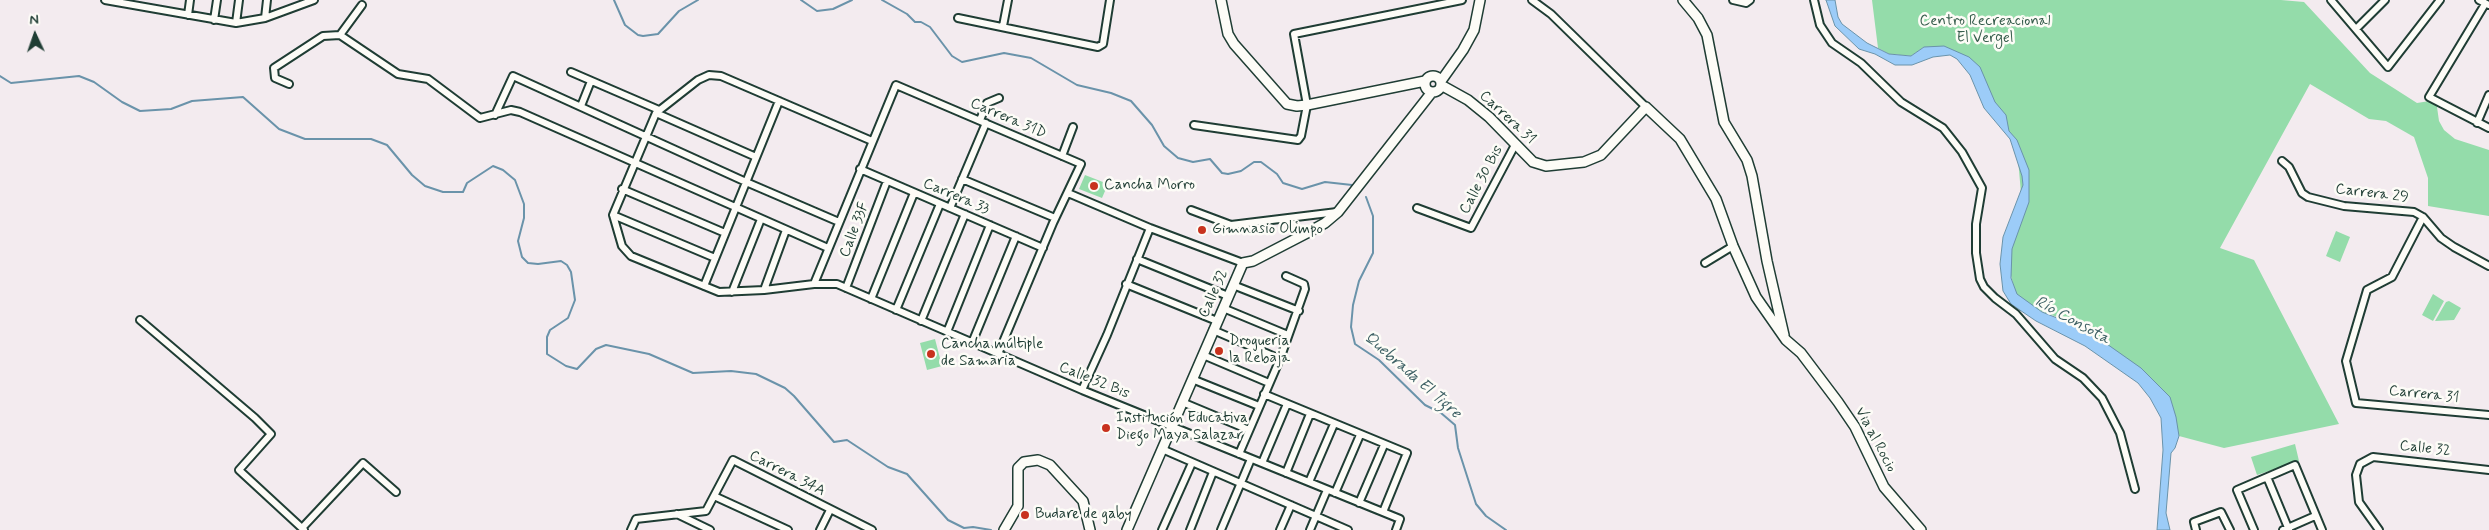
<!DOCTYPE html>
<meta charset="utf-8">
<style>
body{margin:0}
#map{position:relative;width:2489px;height:530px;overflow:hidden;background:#f3ebef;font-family:Mynerve,sans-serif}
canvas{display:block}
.north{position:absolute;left:10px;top:10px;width:50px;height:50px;-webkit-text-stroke:4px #fdfcf7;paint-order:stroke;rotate:357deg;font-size:14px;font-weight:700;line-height:20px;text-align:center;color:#1f3d34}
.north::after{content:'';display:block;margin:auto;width:18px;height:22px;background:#1f3d34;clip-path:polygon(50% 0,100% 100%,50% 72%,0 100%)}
</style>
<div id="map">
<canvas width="2489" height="530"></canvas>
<div class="north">N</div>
</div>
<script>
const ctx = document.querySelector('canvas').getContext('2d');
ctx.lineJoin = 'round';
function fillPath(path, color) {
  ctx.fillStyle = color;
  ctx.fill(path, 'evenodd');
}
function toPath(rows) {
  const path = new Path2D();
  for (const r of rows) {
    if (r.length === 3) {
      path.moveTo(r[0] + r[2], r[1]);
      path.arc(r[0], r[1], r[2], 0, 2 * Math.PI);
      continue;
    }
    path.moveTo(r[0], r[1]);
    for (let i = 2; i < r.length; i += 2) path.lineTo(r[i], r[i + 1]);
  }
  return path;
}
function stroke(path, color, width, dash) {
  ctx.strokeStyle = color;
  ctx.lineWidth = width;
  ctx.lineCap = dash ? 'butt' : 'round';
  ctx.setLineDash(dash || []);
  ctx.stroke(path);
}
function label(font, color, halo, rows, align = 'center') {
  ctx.font = font + ' Mynerve,sans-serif';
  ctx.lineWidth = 5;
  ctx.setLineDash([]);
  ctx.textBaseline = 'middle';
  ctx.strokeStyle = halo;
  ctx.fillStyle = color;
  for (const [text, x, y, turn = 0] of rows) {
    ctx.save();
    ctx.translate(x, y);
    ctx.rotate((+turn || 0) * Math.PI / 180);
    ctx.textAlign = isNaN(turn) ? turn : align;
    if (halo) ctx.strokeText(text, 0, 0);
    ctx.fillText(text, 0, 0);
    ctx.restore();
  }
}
fillPath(toPath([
 [1872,0,2281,0,2304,2,2370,73,2417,103,2436,100,2439,121,2444,130,2455,139,2489,150,2489,216,2428,206,2428,178,2414,137,2386,121,2369,119,2310,84,2220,248,2254,260,2339,424,2224,448,2179,436,2160,387,2067,321,2018,302,2010,272,2008,246,2022,205,2017,147,1972,61,1924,47,1911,56,1889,54,1878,48],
 [1085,175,1108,184,1102,198,1079,189],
 [2336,231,2350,237,2340,262,2326,256],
 [2433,294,2444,301,2433,321,2422,315],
 [2449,301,2461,308,2454,320,2435,321,2446,302],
 [935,339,942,366,927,370,920,343],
 [2295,444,2299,461,2257,475,2251,457]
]), '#94dcaa');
const water = toPath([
 [1826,0,1835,0,1838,17,1842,24,1867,43,1889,54,1911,56,1924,47,1944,46,1969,57,1980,67,1995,102,2006,115,2009,131,2017,140,2029,170,2029,202,2012,249,2011,278,2017,294,2042,312,2087,330,2141,368,2170,397,2176,417,2179,436,2175,448,2171,453,2166,513,2170,530,2157,530,2163,450,2161,418,2150,398,2138,383,2085,346,2036,321,2011,304,2003,291,2000,264,2003,237,2023,185,2022,176,2010,139,1984,108,1970,75,1957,59,1950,55,1933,57,1912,65,1895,65,1875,54,1859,49,1835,26,1826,0]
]);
fillPath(water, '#9cccf8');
stroke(water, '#6a93aa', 1);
stroke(toPath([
 [614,0,625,25,638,35,643,36,658,34,679,11,698,0],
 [801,0,817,11,833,9,852,0],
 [882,0,907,14,915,22,921,22,930,27,952,56,962,62,1004,53,1031,58,1077,85,1111,93,1131,101,1152,125,1164,146,1178,158,1193,162,1210,159,1222,173,1228,174,1241,171,1254,162,1261,162,1277,174,1283,183,1302,189,1325,182,1352,185],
 [0,76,11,83,79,76,94,82,122,102,140,111,171,109,192,101,243,97,279,129,305,139,371,139,387,145,412,175,425,186,443,192,463,192,467,183,493,166,503,170,515,180,524,204,524,218,518,241,522,257,528,263,538,264,561,261,567,265,571,272,575,300,568,318,550,330,547,337,547,354,566,366,577,369,596,349,606,345,649,354,693,373,731,371,756,374,785,388,794,396,834,442,847,440,888,467,907,474,948,520,964,528,973,527,991,530],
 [1366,197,1373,216,1373,253,1359,281,1353,305,1351,327,1355,344,1379,360,1425,405,1441,413,1455,425,1458,448,1476,504,1486,516,1506,530]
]), '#6a93aa', 2);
const street = toPath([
 [105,0,236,23,265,18,314,0],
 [1532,0,1551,14,1646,107],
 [1733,0,1746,3,1750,0],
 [1814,0,1820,25,1832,43,1861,63,1901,102,1943,128,1962,152,1982,188,1976,224,1976,253,1980,279,1984,287,1995,298,2016,314,2055,359,2083,378,2102,398,2120,433,2135,489],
 [2331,0,2388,67,2440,0],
 [2479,0,2489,5],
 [2485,4,2429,97,2489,128],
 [188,15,190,0],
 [265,18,267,0],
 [958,18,1098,47,1103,44,1110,0],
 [214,20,217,0],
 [236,23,239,0],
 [1003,26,1008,0],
 [2356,29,2385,0],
 [340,35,362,5],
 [571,72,659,110],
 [289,84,275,78,274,68,323,36,340,35,398,74,428,79,480,118,511,110,520,112,828,248],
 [581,106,591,81],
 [656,113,756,157],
 [495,115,513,76,746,182,839,222],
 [980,120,987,103,999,98],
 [2477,123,2489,95],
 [1194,125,1298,140,1301,136,1307,105,1294,34,1462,0],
 [872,141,721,76,709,75,698,80,656,113,613,215,622,246,631,256,719,292,764,290,814,284,837,284,1082,390,1400,519,1396,530],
 [1062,156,1073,127],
 [2282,161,2289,167,2302,193,2308,197,2344,206,2414,212,2423,217,2441,238,2454,247,2489,266],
 [860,169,1043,248],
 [962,179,1055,218],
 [622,189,725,233],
 [1068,193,1150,228,1243,263],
 [950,208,986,123],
 [1417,208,1471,228,1515,145],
 [1191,210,1231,225,1337,212],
 [613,215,715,258],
 [2423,217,2392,277,2367,290,2346,361,2356,403,2489,415],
 [1137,259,1228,296],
 [1705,263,1733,246],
 [814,284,896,85,1081,164,1053,223,998,354],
 [1126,284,1217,321],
 [1233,285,1299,311],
 [704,286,779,101],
 [846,288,887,181],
 [764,290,786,230],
 [732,292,761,219],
 [871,299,914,193],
 [1223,308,1288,335],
 [896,310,940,204],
 [140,320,255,418,271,434,239,470,304,530],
 [921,321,965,214],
 [1213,330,1280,359],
 [947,332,990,225],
 [972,343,1016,236],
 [1203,355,1269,383],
 [1192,379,1259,406],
 [1082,390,1107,335,1150,228],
 [1264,394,1407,453,1383,512],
 [1182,402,1249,430],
 [1162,449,1348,530],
 [1239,454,1280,359,1305,289,1304,284,1286,276],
 [1262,463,1287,404],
 [1286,473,1310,414],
 [2267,477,2289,530],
 [1309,482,1334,424],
 [1335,493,1360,435],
 [714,496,788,530],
 [1359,503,1384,445],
 [677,514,710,530],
 [302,528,363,463,396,492],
 [631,530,636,519,706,511,733,460,872,530],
 [820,530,830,510],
 [1162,530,1192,463],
 [1190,530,1213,472],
 [1221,530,1251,459],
 [1280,530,1291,505],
 [1310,530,1327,490],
 [2196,530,2194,522,2221,512,2230,530],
 [2254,530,2237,490,2295,465,2322,530],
 [2283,530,2315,516],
 [2379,530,2359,502,2356,475,2360,464,2373,457,2489,470]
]);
const secondary = toPath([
 [1221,0,1228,34,1234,44,1287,104,1297,106,1307,105,1425,81],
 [1683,0,1698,18,1707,35,1724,122,1747,160,1752,176,1767,261,1784,335],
 [1433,84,8],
 [1441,81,1463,50,1474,30,1480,0],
 [1441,85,1468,100,1489,117,1533,162,1546,166,1584,162,1601,155,1646,107,1680,139,1716,199,1733,246,1756,297,1786,340,1801,353,1838,402,1855,427,1884,487,1921,530],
 [1004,530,1018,506,1018,468,1024,462,1038,460,1050,465,1083,501,1090,530],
 [1127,530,1243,263,1253,261,1307,233,1325,223,1338,212,1432,92]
]);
stroke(street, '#1f3d34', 10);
stroke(secondary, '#1f3d34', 12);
stroke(street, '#fdfcf7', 6);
stroke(secondary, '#fdfcf7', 9);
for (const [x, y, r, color] of [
 [1094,186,5,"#c8321e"],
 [1202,230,5,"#c8321e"],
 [1219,351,5,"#c8321e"],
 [931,354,5,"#c8321e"],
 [1106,428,5,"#c8321e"],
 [1025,515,5,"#c8321e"]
]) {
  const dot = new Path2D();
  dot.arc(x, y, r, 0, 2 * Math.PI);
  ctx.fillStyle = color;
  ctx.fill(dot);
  stroke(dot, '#fdfcf7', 2);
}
label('15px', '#365d4c', '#fdfcf7', [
 ["Centro Recreacional",1985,22],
 ["El Vergel",1985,39]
]);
label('15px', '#1f3d34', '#fdfcf7', [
 ["Carrera 31",1507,118,43],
 ["Carrera 31D",1008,119,23],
 ["Calle 30 Bis",1482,180,-62],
 ["Carrera 29",2372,194,7],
 ["Carrera 33",956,197,23],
 ["Calle 33F",855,230,-69],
 ["Calle 32",1214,294,-66],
 ["Calle 32 Bis",1094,381,22],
 ["Carrera 31",2424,395,6],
 ["Via al Rocio",1875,440,62],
 ["Calle 32",2425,449,6],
 ["Carrera 34A",787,474,27]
]);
label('15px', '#1f3d34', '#fdfcf7', [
 ["Cancha Morro",1104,186],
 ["Gimnasio Olimpo",1212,230],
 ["Drogueria",1229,342],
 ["la Rebaja",1229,359],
 ["Cancha múltiple",941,345],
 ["de Samaria",941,362],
 ["Institución Educativa",1116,419],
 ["Diego Maya Salazar",1116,436],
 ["Budare de gaby",1035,515]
], 'left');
label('italic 16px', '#3e6165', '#fdfcf7', [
 ["Río Consota",2072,321,29],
 ["Quebrada El Tigre",1412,376,41]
]);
</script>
